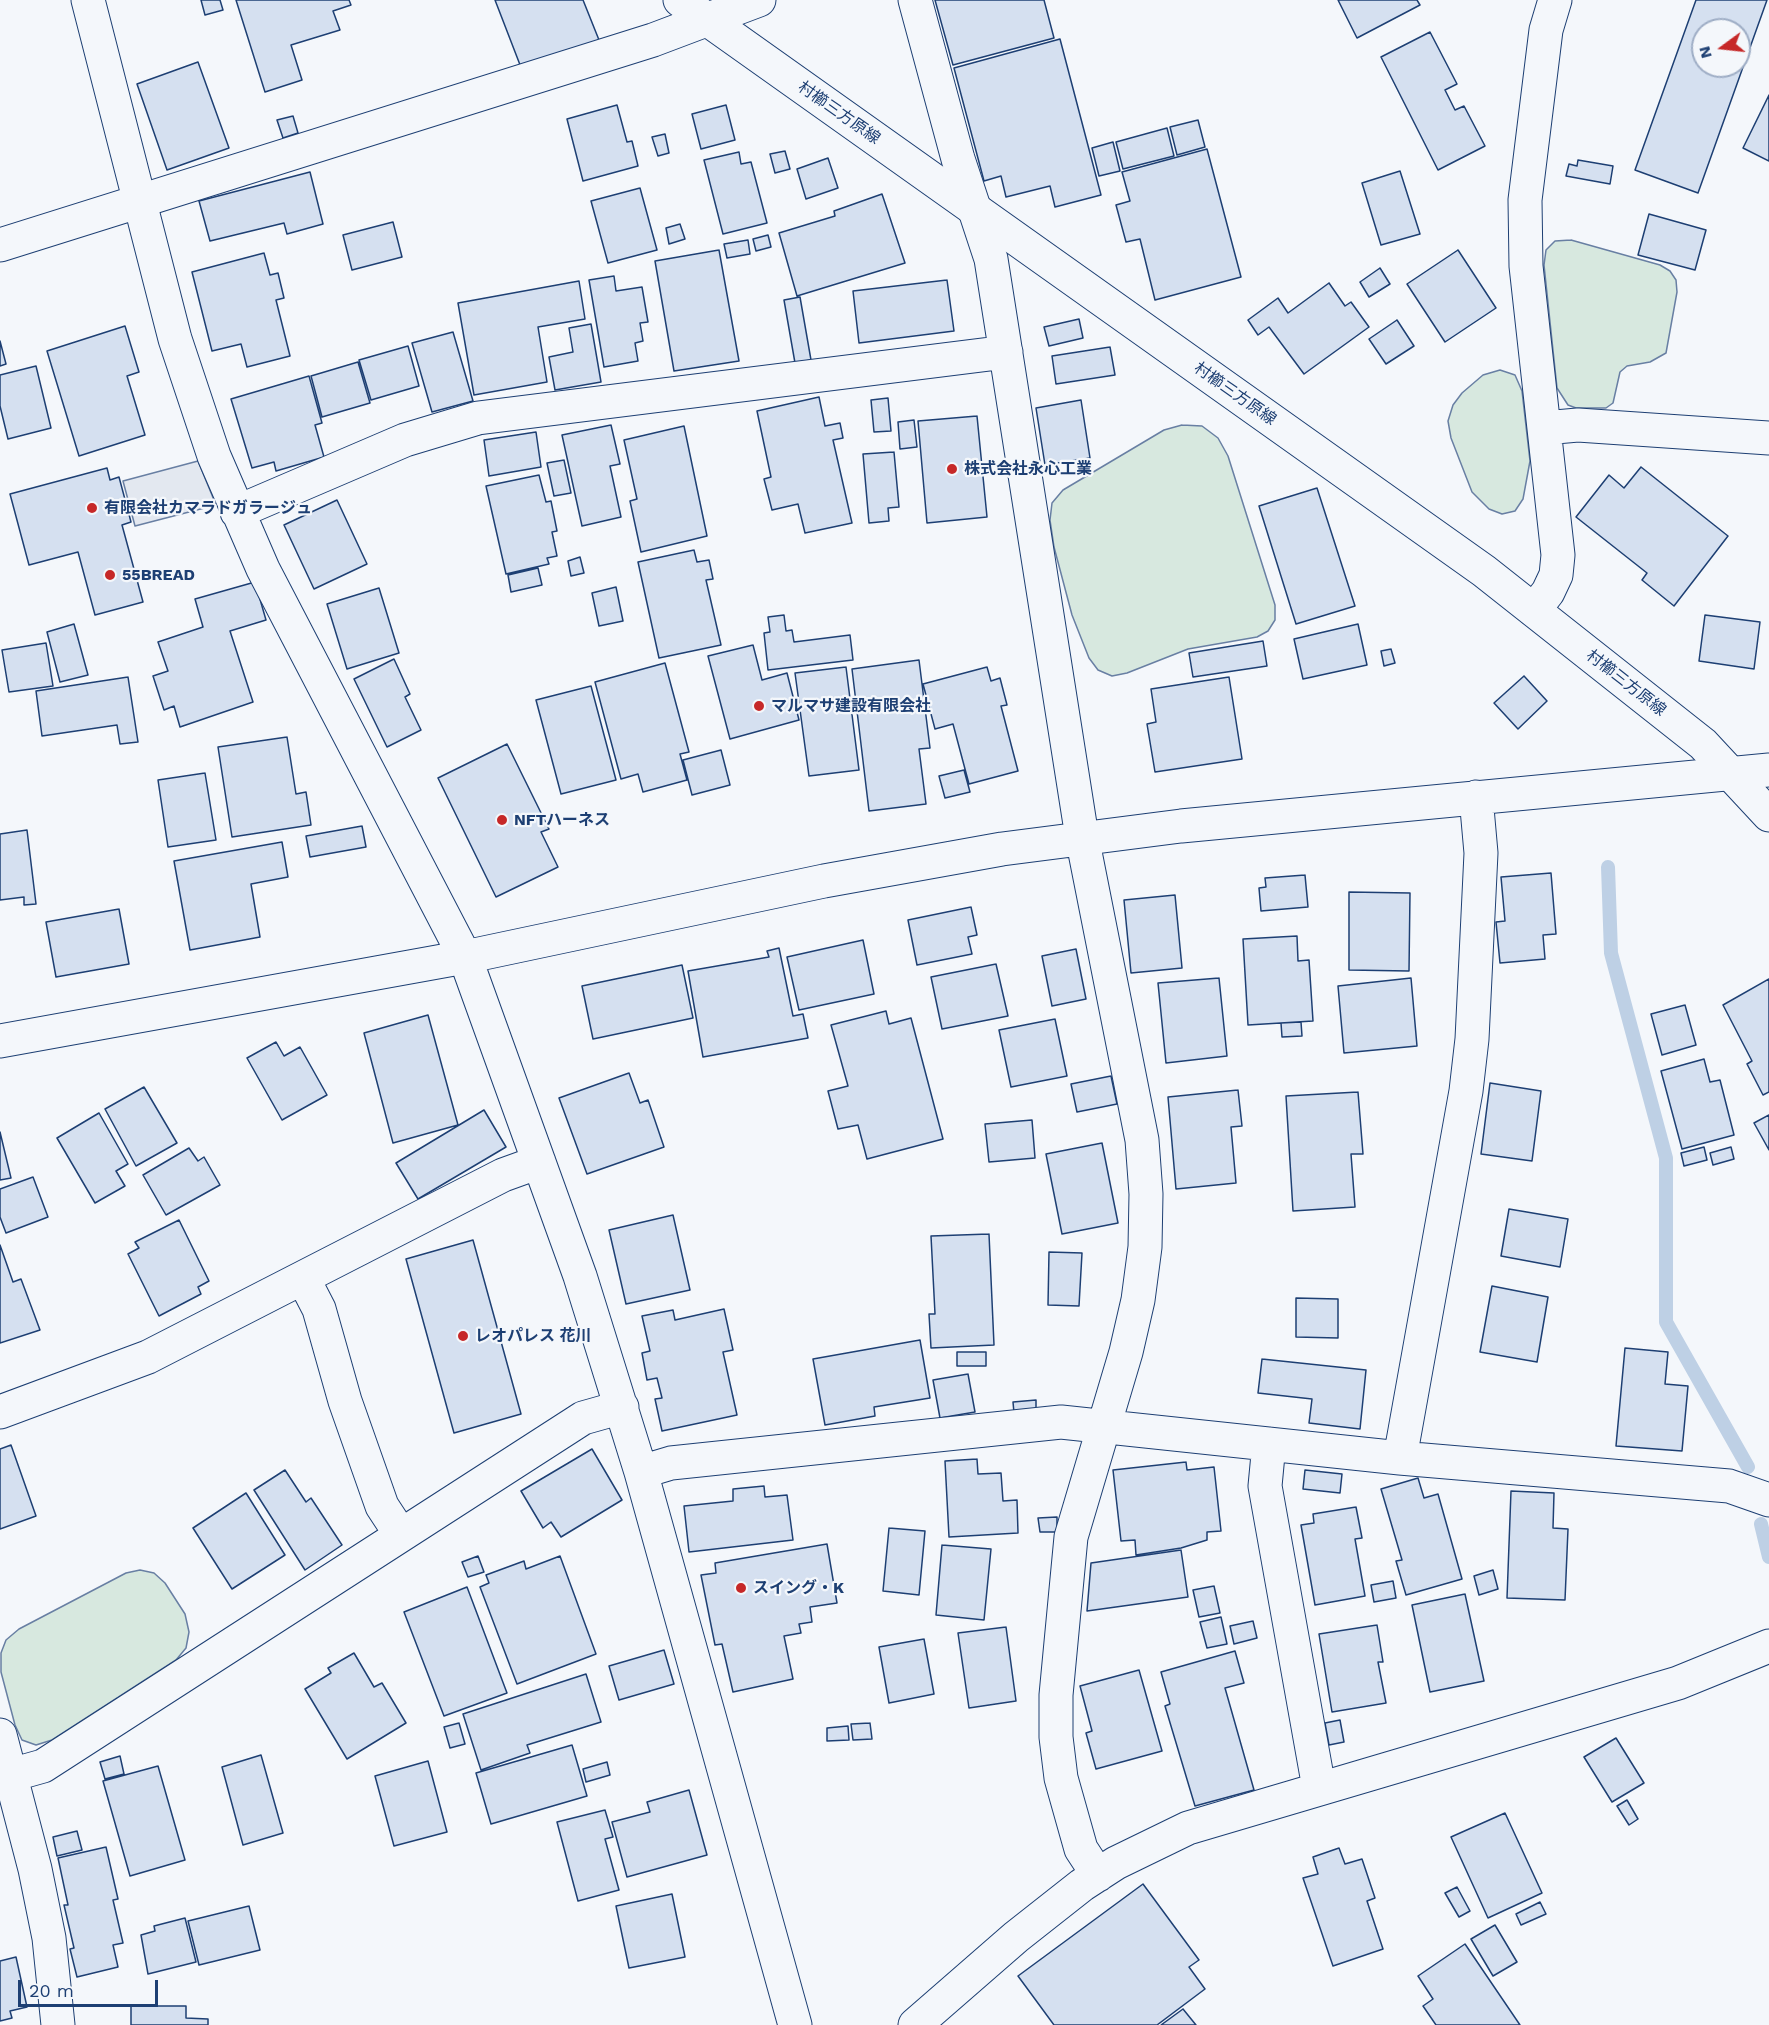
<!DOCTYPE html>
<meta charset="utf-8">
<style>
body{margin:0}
#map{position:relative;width:1769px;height:2025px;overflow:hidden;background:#f4f7fb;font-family:"Work Sans",sans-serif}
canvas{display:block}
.north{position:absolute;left:1691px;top:18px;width:60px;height:60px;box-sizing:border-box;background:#f4f7fb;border:2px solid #9eadc5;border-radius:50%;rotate:255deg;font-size:16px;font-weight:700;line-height:24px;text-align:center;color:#1d3f73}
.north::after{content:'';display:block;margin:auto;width:21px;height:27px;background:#c62828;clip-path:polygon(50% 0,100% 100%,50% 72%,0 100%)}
.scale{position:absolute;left:18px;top:1980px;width:140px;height:27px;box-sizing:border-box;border:3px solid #1d3f73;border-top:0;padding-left:8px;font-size:18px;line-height:21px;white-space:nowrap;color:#1d3f73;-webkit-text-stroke:4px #f4f7fb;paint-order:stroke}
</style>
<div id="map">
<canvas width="1769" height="2025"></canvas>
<div class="north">N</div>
<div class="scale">20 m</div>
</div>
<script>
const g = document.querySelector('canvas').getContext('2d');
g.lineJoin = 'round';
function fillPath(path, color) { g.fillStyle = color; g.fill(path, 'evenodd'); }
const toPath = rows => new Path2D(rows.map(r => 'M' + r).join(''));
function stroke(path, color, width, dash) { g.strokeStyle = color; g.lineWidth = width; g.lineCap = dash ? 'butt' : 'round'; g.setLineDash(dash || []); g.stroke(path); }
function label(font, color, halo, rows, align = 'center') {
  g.font = font + ' "Work Sans","Noto Sans JP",sans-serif'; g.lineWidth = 4.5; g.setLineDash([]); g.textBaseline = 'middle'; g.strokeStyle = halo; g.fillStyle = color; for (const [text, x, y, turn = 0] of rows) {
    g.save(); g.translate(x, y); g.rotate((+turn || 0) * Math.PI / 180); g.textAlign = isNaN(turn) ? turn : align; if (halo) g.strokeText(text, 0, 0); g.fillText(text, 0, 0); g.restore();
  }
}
const green = toPath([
 [1571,240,1660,265,1670,271,1676,280,1677,292,1666,353,1650,362,1627,366,1620,372,1613,403,1606,408,1576,408,1568,405,1557,388,1544,265,1546,250,1555,241,1571,240],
 [1500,370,1515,375,1522,391,1530,461,1523,499,1515,511,1502,514,1489,509,1472,492,1451,438,1448,421,1453,405,1462,393,1483,375,1500,370],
 [1182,425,1202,426,1218,438,1228,456,1275,605,1275,620,1268,631,1257,637,1188,649,1127,673,1112,676,1098,670,1089,658,1072,615,1054,547,1050,520,1052,503,1063,490,1164,430,1182,425],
 [140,1570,154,1573,165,1583,185,1614,189,1632,186,1648,176,1660,52,1740,36,1745,22,1740,15,1725,1,1672,1,1653,6,1640,19,1629,126,1573,140,1570]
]);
const parking = toPath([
 [198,461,216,505,135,526,123,481,198,461]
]);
const stream = toPath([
 [1608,867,1611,953,1666,1158,1666,1322,1748,1467],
 [1761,1524,1769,1557]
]);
const building = toPath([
 [201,0,220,0,223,10,205,15,201,0],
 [236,0,349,0,351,5,333,11,340,30,291,45,302,80,265,92,236,0],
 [495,0,583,0,599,40,522,70,495,0],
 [935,0,1044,0,1054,38,953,65,935,0],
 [1338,0,1417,0,1420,5,1357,38,1338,0],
 [1696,0,1767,0,1698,193,1635,170,1696,0],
 [1703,30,1739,30,1739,66,1703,66,1703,30],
 [1430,32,1457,84,1445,90,1455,110,1464,106,1485,146,1438,170,1381,57,1430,32],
 [1060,39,1101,195,1055,207,1050,186,1006,197,1001,176,984,181,954,68,1060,39],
 [198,62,229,148,167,170,137,84,198,62],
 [1769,95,1769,161,1743,148,1769,95],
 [617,105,627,142,632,141,638,166,583,181,567,119,617,105],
 [726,105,735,140,701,149,692,114,726,105],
 [293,116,298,133,283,138,277,120,293,116],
 [1198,120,1205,147,1177,155,1170,127,1198,120],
 [1167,128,1174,156,1123,169,1116,142,1167,128],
 [665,134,669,153,658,156,652,137,665,134],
 [1113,142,1120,171,1099,176,1092,148,1113,142],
 [1207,149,1241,277,1155,300,1140,239,1126,242,1116,205,1130,201,1122,172,1207,149],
 [785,151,790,169,775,173,770,154,785,151],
 [739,152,741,164,751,162,767,223,723,234,704,160,739,152],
 [828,158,838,188,806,199,797,169,828,158],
 [1578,160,1613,166,1610,184,1566,176,1569,164,1577,166,1578,160],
 [1400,171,1420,234,1381,245,1362,183,1400,171],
 [310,172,323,224,287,234,284,223,210,241,199,201,310,172],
 [640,188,657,250,608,263,591,201,640,188],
 [882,194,905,263,797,296,779,233,835,216,834,211,882,194],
 [1649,214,1706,230,1695,270,1638,255,1649,214],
 [393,222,402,257,352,270,343,235,393,222],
 [680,224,685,239,669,244,666,228,680,224],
 [768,235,771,247,756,251,753,239,768,235],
 [748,240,750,254,727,258,724,244,748,240],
 [719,250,739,361,674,371,655,261,719,250],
 [1458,250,1496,308,1445,342,1407,284,1458,250],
 [264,253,270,275,278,273,284,298,276,300,290,356,247,367,241,344,212,351,192,272,264,253],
 [1380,268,1390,284,1369,297,1360,282,1380,268],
 [614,276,616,291,642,287,648,322,640,323,643,341,635,343,638,361,604,367,589,280,614,276],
 [947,280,954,331,859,343,853,291,947,280],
 [579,281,585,319,538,327,547,382,474,395,458,303,579,281],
 [1329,283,1345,306,1351,302,1369,327,1304,374,1269,327,1258,335,1248,320,1278,298,1288,313,1329,283],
 [800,297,811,360,795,363,784,300,800,297],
 [1079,319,1083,338,1049,346,1044,327,1079,319],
 [1397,320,1414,346,1386,364,1369,339,1397,320],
 [591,324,601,382,555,390,549,357,573,352,569,328,591,324],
 [125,326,139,372,127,376,145,435,79,456,47,351,125,326],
 [453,332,473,401,432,412,412,343,453,332],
 [0,341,6,364,0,366,0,341],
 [408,346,419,386,371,400,359,360,408,346],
 [1110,347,1115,375,1056,384,1052,356,1110,347],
 [358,362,370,403,322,417,311,376,358,362],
 [36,366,51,428,8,439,0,406,0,375,36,366],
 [309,376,322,423,315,425,324,457,276,471,274,462,252,468,231,399,309,376],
 [819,397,825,426,840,423,843,438,833,440,852,523,805,533,798,504,772,510,764,479,771,477,757,411,819,397],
 [888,398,891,431,874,432,871,400,888,398],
 [1081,400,1090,458,1045,465,1036,408,1081,400],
 [977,416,987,517,927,523,918,421,977,416],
 [914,420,917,447,900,449,898,422,914,420],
 [611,425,620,464,610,466,621,517,582,526,562,435,611,425],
 [684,426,707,536,641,552,630,501,637,499,624,440,684,426],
 [536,432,541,467,489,476,484,440,536,432],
 [894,452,899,507,888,508,889,521,869,523,863,454,894,452],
 [564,460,571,493,554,496,547,463,564,460],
 [1641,467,1728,536,1674,606,1642,580,1647,573,1576,517,1609,475,1624,488,1641,467],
 [107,468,110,480,119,477,131,522,122,525,143,602,95,615,78,552,29,565,10,494,107,468],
 [539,475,546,502,551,501,557,531,552,532,557,556,547,558,549,564,506,574,486,486,539,475],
 [1317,488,1355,606,1296,624,1259,506,1317,488],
 [337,500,367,564,314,589,284,525,337,500],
 [694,550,697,562,709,560,713,579,706,580,721,645,659,658,638,562,694,550],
 [580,557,584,573,571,576,568,561,580,557],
 [538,568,542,585,511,592,508,575,538,568],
 [255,582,266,620,230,631,253,702,180,727,174,706,164,710,153,676,168,671,158,642,203,627,195,599,255,582],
 [616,587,623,621,599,626,592,593,616,587],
 [379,588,399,653,347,669,327,604,379,588],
 [784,615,786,631,792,630,794,642,850,635,853,660,768,670,764,633,770,632,768,617,784,615],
 [1705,615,1760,622,1754,669,1699,661,1705,615],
 [74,624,88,675,60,682,47,632,74,624],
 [1358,624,1367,665,1303,679,1294,639,1358,624],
 [1263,641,1267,666,1193,677,1189,653,1263,641],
 [46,643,53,686,9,692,2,650,46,643],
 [753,645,762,680,787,673,799,720,730,739,708,656,753,645],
 [1391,649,1395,663,1384,666,1381,651,1391,649],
 [394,659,410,694,405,697,421,730,387,747,354,679,394,659],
 [919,660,930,748,919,749,926,804,869,811,852,669,919,660],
 [665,663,689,752,680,754,687,780,643,792,638,774,621,779,595,682,665,663],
 [846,667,859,770,809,776,795,673,846,667],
 [987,667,991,681,1000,678,1007,705,1001,706,1018,771,969,784,953,724,935,729,923,684,987,667],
 [1524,676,1547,701,1518,729,1494,703,1524,676],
 [128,677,138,742,120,744,117,725,42,736,36,691,128,677],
 [1229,677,1242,759,1155,772,1147,724,1156,722,1151,689,1229,677],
 [591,686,616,780,561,794,536,700,591,686],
 [287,737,296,794,306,792,311,825,232,837,218,747,287,737],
 [507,744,549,829,541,832,558,867,496,897,438,778,507,744],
 [721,750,730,785,692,795,683,760,721,750],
 [964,770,970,792,945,798,939,776,964,770],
 [205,773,216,840,168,847,158,780,205,773],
 [362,826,366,847,310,857,306,836,362,826],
 [27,830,36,904,24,905,24,897,0,900,0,834,27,830],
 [282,842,288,877,251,884,260,937,190,950,174,861,282,842],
 [1551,873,1556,934,1543,935,1545,959,1500,963,1496,922,1505,921,1501,877,1551,873],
 [1305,875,1308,907,1261,911,1259,888,1266,887,1265,878,1305,875],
 [1349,892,1410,893,1409,971,1349,970,1349,892],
 [1175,895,1182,968,1131,973,1124,900,1175,895],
 [971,907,977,935,968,937,972,954,917,965,908,920,971,907],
 [119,909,129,964,56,977,46,922,119,909],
 [1297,936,1298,961,1309,960,1313,1021,1248,1025,1243,939,1297,936],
 [863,940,874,994,799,1010,787,957,863,940],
 [779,948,793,1016,803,1014,808,1038,703,1057,688,971,769,957,767,951,779,948],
 [1076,949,1086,999,1052,1006,1042,956,1076,949],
 [996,964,1008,1016,942,1029,931,977,996,964],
 [682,965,693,1018,593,1039,582,986,682,965],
 [1219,978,1227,1056,1166,1063,1158,983,1219,978],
 [1411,978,1417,1046,1344,1053,1338,986,1411,978],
 [1769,979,1769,1092,1763,1095,1747,1064,1752,1061,1723,1005,1769,979],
 [1685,1005,1696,1045,1662,1055,1651,1014,1685,1005],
 [886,1011,889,1024,911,1018,943,1139,867,1159,858,1125,838,1129,828,1091,848,1086,831,1025,886,1011],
 [428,1015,458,1125,393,1143,364,1033,428,1015],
 [1055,1019,1067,1076,1011,1087,999,1030,1055,1019],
 [1301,1022,1302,1036,1282,1037,1281,1023,1301,1022],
 [276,1042,284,1056,300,1047,327,1095,282,1120,247,1058,276,1042],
 [1704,1059,1710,1082,1720,1080,1734,1135,1682,1149,1661,1071,1704,1059],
 [629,1073,640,1103,648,1100,664,1147,587,1174,559,1098,629,1073],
 [1111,1076,1117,1104,1077,1112,1071,1084,1111,1076],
 [1490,1083,1541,1091,1532,1161,1481,1154,1490,1083],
 [144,1087,177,1143,136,1166,105,1109,144,1087],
 [1238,1090,1242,1126,1231,1127,1236,1183,1176,1189,1168,1097,1238,1090],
 [1358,1092,1363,1154,1351,1154,1355,1207,1293,1211,1286,1096,1358,1092],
 [484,1110,506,1147,418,1199,396,1163,484,1110],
 [99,1113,128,1164,116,1171,125,1186,95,1203,57,1138,99,1113],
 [1769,1115,1769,1150,1754,1123,1769,1115],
 [1032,1120,1035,1158,989,1162,985,1124,1032,1120],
 [0,1132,11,1178,0,1180,0,1132],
 [1102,1143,1118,1223,1062,1234,1046,1154,1102,1143],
 [1704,1147,1707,1160,1684,1166,1681,1153,1704,1147],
 [1731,1147,1734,1159,1713,1165,1710,1153,1731,1147],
 [189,1148,198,1161,204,1157,220,1185,166,1215,143,1175,189,1148],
 [33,1177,48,1217,6,1233,0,1217,0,1189,33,1177],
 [1509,1209,1568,1219,1560,1267,1501,1256,1509,1209],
 [673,1215,690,1290,626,1304,609,1230,673,1215],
 [179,1220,209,1281,198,1287,201,1294,159,1316,128,1254,139,1248,135,1242,179,1220],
 [989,1234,994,1345,931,1348,929,1314,935,1314,931,1236,989,1234],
 [473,1240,521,1414,454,1433,406,1259,473,1240],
 [0,1245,13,1282,21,1279,40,1330,0,1343,0,1245],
 [1049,1252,1082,1253,1079,1306,1048,1305,1049,1252],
 [1492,1286,1548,1297,1537,1362,1480,1352,1492,1286],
 [1296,1298,1338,1299,1338,1338,1296,1337,1296,1298],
 [724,1309,733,1350,723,1352,737,1415,662,1431,655,1399,662,1398,657,1378,647,1380,642,1353,650,1351,642,1316,673,1310,675,1320,724,1309],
 [920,1340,930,1398,874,1407,875,1416,825,1425,813,1359,920,1340],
 [1625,1348,1668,1352,1665,1384,1688,1386,1682,1451,1616,1446,1625,1348],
 [957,1352,986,1352,986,1366,957,1366,957,1352],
 [1262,1359,1366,1370,1360,1429,1309,1423,1312,1399,1258,1393,1262,1359],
 [968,1374,975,1412,940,1418,933,1380,968,1374],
 [1036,1400,1036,1411,1014,1413,1013,1402,1036,1400],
 [11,1445,36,1516,0,1529,0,1449,11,1445],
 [592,1449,622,1500,561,1537,551,1522,543,1528,521,1491,592,1449],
 [977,1459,978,1474,1001,1473,1003,1501,1017,1500,1018,1533,949,1537,945,1461,977,1459],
 [1186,1462,1187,1470,1214,1467,1221,1531,1207,1532,1207,1540,1181,1548,1136,1555,1135,1540,1121,1541,1113,1470,1186,1462],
 [285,1470,306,1502,311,1498,342,1545,305,1570,254,1490,285,1470],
 [1305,1470,1342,1474,1340,1493,1303,1489,1305,1470],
 [1418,1478,1424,1498,1438,1494,1462,1579,1406,1595,1396,1561,1402,1560,1381,1489,1418,1478],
 [764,1486,765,1497,787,1495,793,1540,689,1552,684,1506,733,1501,733,1489,764,1486],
 [1511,1491,1554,1493,1553,1528,1568,1529,1565,1600,1507,1598,1511,1491],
 [246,1493,285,1555,232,1589,193,1528,246,1493],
 [1356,1507,1362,1538,1355,1539,1365,1596,1315,1605,1301,1525,1314,1523,1313,1514,1356,1507],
 [1057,1517,1057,1532,1040,1532,1038,1518,1057,1517],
 [889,1528,925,1531,919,1595,883,1591,889,1528],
 [827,1544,837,1603,810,1607,812,1622,799,1624,801,1633,784,1636,793,1679,733,1692,722,1644,715,1645,701,1575,716,1573,715,1563,827,1544],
 [942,1545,991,1549,984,1620,936,1615,942,1545],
 [1181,1550,1188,1597,1087,1611,1091,1563,1181,1550],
 [478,1556,484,1572,468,1577,462,1562,478,1556],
 [560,1556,596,1654,517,1684,480,1587,489,1583,486,1575,524,1561,526,1569,560,1556],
 [1493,1570,1498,1589,1479,1595,1474,1576,1493,1570],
 [1393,1581,1396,1598,1374,1602,1371,1585,1393,1581],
 [1214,1586,1220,1613,1199,1617,1193,1590,1214,1586],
 [467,1587,507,1693,444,1716,404,1612,467,1587],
 [1465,1594,1484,1681,1430,1692,1412,1605,1465,1594],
 [1221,1617,1227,1644,1207,1648,1200,1622,1221,1617],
 [1253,1621,1257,1638,1234,1644,1230,1626,1253,1621],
 [1377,1625,1383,1662,1378,1662,1386,1703,1332,1712,1319,1634,1377,1625],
 [1006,1627,1016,1701,969,1708,958,1633,1006,1627],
 [924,1639,934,1694,889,1703,879,1647,924,1639],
 [664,1650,674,1684,619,1700,609,1666,664,1650],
 [1235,1651,1244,1683,1225,1688,1254,1790,1195,1806,1165,1706,1170,1704,1161,1672,1235,1651],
 [354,1653,374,1687,382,1683,406,1723,347,1759,305,1689,331,1673,328,1668,354,1653],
 [1139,1670,1162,1751,1096,1769,1086,1733,1092,1731,1080,1686,1139,1670],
 [586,1674,601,1722,527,1745,530,1753,481,1770,463,1714,586,1674],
 [1340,1720,1344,1742,1329,1745,1325,1723,1340,1720],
 [459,1723,465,1744,450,1748,444,1727,459,1723],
 [870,1723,872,1739,853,1740,851,1724,870,1723],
 [848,1726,849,1740,827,1741,827,1728,848,1726],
 [1616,1738,1644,1783,1612,1802,1584,1757,1616,1738],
 [572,1745,587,1796,491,1824,476,1773,572,1745],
 [261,1755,283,1833,243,1845,222,1767,261,1755],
 [120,1756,124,1774,105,1779,100,1762,120,1756],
 [428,1761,447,1832,394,1846,375,1776,428,1761],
 [607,1762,610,1775,586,1782,583,1769,607,1762],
 [158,1766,185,1860,130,1876,103,1781,158,1766],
 [689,1790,707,1855,627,1877,612,1822,650,1812,647,1802,689,1790],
 [1627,1800,1638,1819,1629,1825,1617,1806,1627,1800],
 [605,1810,613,1837,605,1839,619,1890,578,1901,557,1822,605,1810],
 [1505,1813,1542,1893,1488,1918,1451,1837,1505,1813],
 [77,1831,82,1850,57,1856,53,1837,77,1831],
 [106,1847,118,1899,113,1900,123,1943,113,1945,118,1967,77,1977,70,1949,74,1948,64,1905,68,1905,58,1858,106,1847],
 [1339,1848,1345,1864,1362,1859,1375,1898,1367,1901,1383,1949,1333,1966,1303,1878,1318,1874,1313,1857,1339,1848],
 [1143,1884,1199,1960,1189,1967,1205,1989,1157,2025,1054,2025,1018,1976,1143,1884],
 [1457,1887,1470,1911,1459,1917,1445,1893,1457,1887],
 [672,1894,685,1957,629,1968,616,1906,672,1894],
 [1540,1902,1546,1914,1521,1925,1516,1914,1540,1902],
 [249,1906,260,1950,199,1965,188,1921,249,1906],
 [185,1918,196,1962,148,1974,141,1935,155,1931,154,1926,185,1918],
 [1495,1925,1517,1962,1493,1976,1471,1939,1495,1925],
 [1465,1944,1520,2025,1436,2025,1423,2006,1433,1999,1418,1976,1465,1944],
 [16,1957,27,2007,10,2011,12,2018,0,2021,0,1961,16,1957],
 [131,2006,186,2006,186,2018,208,2019,208,2025,131,2025,131,2006],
 [1183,2009,1196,2025,1161,2025,1183,2009]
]);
const minor = toPath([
 [88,0,175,339,214,456,263,569,465,957,580,1276,641,1472,795,2025],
 [915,0,958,159,991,259,1082,837,1142,1140,1146,1194,1145,1247,1138,1300,1126,1352,1071,1537,1056,1695,1056,1737,1061,1778,1081,1849,1098,1875],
 [0,245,653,40,759,0],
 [1544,428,1578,425,1769,438],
 [237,512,405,440,478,418,1006,352],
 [1534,610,1548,592,1556,575,1558,555,1526,266,1525,200,1546,30,1555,0],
 [0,1041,465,957,824,881,1002,849,1181,826,1769,770],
 [303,1278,319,1309,345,1401,382,1506,401,1535],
 [0,1412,148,1357,503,1175,539,1162],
 [1269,1444,1265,1486,1319,1788],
 [1400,1458,1466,1091,1472,1039,1481,853,1476,797],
 [641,1472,671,1463,1061,1422,1400,1458,1729,1486,1769,1500],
 [0,1735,35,1869,49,1938,58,2025],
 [11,1775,43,1766,583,1418,622,1407],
 [915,2025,1016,1937,1082,1885,1116,1863,1188,1828,1678,1683,1769,1646]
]);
const major = toPath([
 [680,0,1484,571,1703,744,1769,815]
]);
const markers = [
 [952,469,6,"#c62828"],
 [92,508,6,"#c62828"],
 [110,575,6,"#c62828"],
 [759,706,6,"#c62828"],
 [502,820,6,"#c62828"],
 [463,1336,6,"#c62828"],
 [741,1588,6,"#c62828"]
];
const streetNames = [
 ["村櫛三方原線",839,113,35],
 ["村櫛三方原線",1235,394,35],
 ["村櫛三方原線",1626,683,38]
];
const poiNames = [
 ["株式会社永心工業",964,469],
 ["有限会社カマラドガラージュ",104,508],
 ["55BREAD",122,575],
 ["マルマサ建設有限会社",771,706],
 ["NFTハーネス",514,820],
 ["レオパレス 花川",475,1336],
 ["スイング・K",753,1588]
];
fillPath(green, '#d7e8df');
stroke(green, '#687fa3', 1.5);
fillPath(parking, '#e3e8f0');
stroke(parking, '#687fa3', 1.5);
stroke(stream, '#bed0e5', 14);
fillPath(building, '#d5e0f0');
stroke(building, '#1d3f73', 1.5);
stroke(minor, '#1d3f73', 35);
stroke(major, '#1d3f73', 35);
stroke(minor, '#f4f7fb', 33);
stroke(major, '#f4f7fb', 33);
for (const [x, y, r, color] of markers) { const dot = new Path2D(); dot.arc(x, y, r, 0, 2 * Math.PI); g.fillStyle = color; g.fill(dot); stroke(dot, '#f4f7fb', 2); }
label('16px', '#1d3f73', '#f4f7fb', streetNames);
label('bold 16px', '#1d3f73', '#f4f7fb', poiNames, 'left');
</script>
